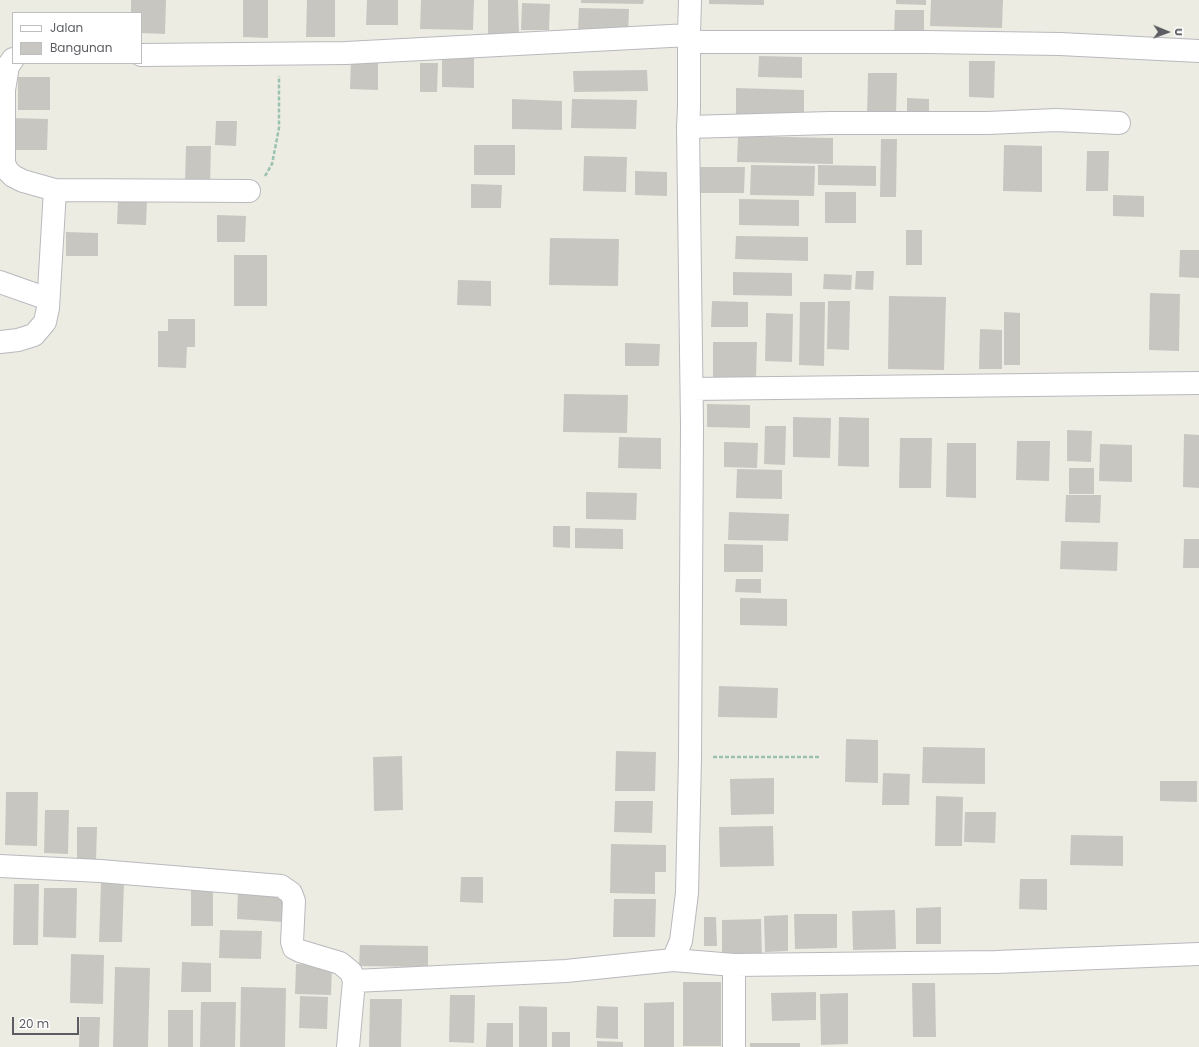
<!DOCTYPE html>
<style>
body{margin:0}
#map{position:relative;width:1199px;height:1047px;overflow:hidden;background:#edece3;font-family:Poppins,sans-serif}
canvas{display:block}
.legend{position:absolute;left:12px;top:12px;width:130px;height:52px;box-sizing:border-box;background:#fff;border:1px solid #bdbec0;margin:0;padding:5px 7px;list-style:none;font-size:12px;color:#5b5d62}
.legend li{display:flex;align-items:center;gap:8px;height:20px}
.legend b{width:20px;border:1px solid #bdbec0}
.north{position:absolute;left:1147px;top:12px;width:40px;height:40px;-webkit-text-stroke:3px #fff;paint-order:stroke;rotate:91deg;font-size:11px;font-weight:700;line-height:16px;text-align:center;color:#5b5d62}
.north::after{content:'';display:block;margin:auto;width:14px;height:18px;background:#5b5d62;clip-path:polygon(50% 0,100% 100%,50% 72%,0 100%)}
.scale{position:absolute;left:12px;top:1017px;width:67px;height:18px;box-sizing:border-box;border:2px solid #5b5d62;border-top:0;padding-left:5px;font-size:12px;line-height:14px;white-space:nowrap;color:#5b5d62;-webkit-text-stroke:3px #fff;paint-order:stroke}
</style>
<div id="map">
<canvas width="1199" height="1047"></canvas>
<ul class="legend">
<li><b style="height:5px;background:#fff"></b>Jalan</li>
<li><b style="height:11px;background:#c8c6c0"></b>Bangunan</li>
</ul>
<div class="north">U</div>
<div class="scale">20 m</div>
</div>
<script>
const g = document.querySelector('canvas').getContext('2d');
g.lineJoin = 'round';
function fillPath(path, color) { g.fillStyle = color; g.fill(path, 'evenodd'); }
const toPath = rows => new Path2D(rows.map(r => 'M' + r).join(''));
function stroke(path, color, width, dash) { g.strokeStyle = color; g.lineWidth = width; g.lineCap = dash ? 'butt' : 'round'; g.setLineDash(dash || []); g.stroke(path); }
const building = toPath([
 [131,0,166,0,165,34,141,33,141,13,131,13],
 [243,0,268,0,268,38,243,37],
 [307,0,335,0,335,37,306,37],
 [367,0,398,0,398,25,366,25],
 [421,0,474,0,473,30,420,29],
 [488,0,518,0,519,36,488,37],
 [581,0,644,0,643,4,581,3],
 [709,0,764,0,764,5,709,4],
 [896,0,926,0,926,5,896,4],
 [931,0,1003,0,1002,28,930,26],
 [522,3,550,4,549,30,521,30],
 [579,8,629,9,628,34,578,33],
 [895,10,924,10,924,35,894,35],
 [759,56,802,57,802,78,758,77],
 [442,57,474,58,474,88,442,87],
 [351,58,378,58,378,90,350,89],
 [969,61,995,61,994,98,969,97],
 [420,63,438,63,437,92,420,92],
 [647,70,648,91,574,92,573,71],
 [868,73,897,73,896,117,867,116],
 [18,77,50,77,50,110,18,110],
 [736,88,804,90,804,119,736,118],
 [907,98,929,99,929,119,907,119],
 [512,99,562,101,562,130,512,129],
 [572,99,637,100,636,129,571,128],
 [9,118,48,119,47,150,8,150],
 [216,121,237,121,236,146,215,145],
 [738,136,833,138,833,164,737,162],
 [881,139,897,139,896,197,880,197],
 [474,145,515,145,515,175,474,175],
 [1004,145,1042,146,1042,192,1003,191],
 [186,146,211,146,210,185,185,184],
 [1087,151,1109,151,1108,191,1086,191],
 [584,156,627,157,626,192,583,191],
 [751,165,815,166,814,196,750,195],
 [818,165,876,166,876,186,818,185],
 [698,167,745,167,744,193,697,193],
 [635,171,667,172,667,196,635,195],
 [471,184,502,185,501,208,471,208],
 [825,192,856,192,856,223,825,223],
 [1113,195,1144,196,1144,217,1113,216],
 [118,199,147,200,146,225,117,224],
 [739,199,799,200,799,226,739,225],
 [217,215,246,216,245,242,217,242],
 [906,230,922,230,922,265,906,265],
 [66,232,98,233,98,256,66,256],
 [736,236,808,237,808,261,735,259],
 [550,238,619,239,618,286,549,285],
 [1180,250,1199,250,1199,278,1179,277],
 [234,255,267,255,267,306,234,306],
 [856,271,874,271,873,290,855,289],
 [733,272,792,273,792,296,733,295],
 [824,274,852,275,851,290,823,289],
 [458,280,491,281,491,306,457,305],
 [1150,293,1180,294,1179,351,1149,350],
 [889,296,946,297,944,370,888,369],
 [712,301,748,302,748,327,711,327],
 [828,301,850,301,849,350,827,349],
 [800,302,825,302,824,366,799,365],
 [1004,312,1020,313,1020,365,1004,365],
 [766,313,793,314,792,362,765,361],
 [168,319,195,319,195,347,187,347,186,368,158,367,158,331,168,331],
 [980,329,1002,330,1002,369,979,369],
 [713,342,757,342,756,378,713,378],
 [625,343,660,344,659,366,625,366],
 [564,394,628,395,627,433,563,432],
 [707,404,750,405,750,428,707,427],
 [793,417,831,418,830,458,793,457],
 [839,417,869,418,869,467,838,466],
 [765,426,786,426,785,465,764,464],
 [1067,430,1092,431,1091,462,1067,461],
 [1184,434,1199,435,1199,488,1183,487],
 [619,437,661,438,661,469,618,468],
 [900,438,932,438,931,488,899,488],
 [1017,441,1050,441,1049,481,1016,480],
 [724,442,758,443,757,468,724,467],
 [947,443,976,443,976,498,946,497],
 [1100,444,1132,445,1132,482,1099,481],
 [1069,468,1094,468,1094,494,1069,494],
 [737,469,782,470,782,499,736,498],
 [586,492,637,493,636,520,586,519],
 [1066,495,1101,495,1100,523,1065,522],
 [729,512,789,514,788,541,728,540],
 [553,526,570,526,570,548,553,547],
 [575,528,623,529,623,549,575,548],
 [1184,539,1199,539,1199,568,1183,568],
 [1061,541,1118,542,1117,571,1060,569],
 [724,544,763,545,763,572,724,572],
 [736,579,761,579,761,593,735,592],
 [740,598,787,599,787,626,740,625],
 [719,686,778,688,777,718,718,717],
 [846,739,878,740,878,783,845,782],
 [923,747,985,748,985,784,922,783],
 [616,751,656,752,655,791,615,791],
 [402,756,403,810,374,811,373,757],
 [883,773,910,774,909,805,882,805],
 [774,778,774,814,731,815,730,779],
 [1160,781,1197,781,1197,802,1160,801],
 [6,792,38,792,37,846,5,845],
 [936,796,963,797,962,846,935,846],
 [615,801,653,801,652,833,614,832],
 [45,810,69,810,68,854,44,853],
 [965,812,996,812,995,843,964,842],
 [773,826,774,866,720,867,719,827],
 [77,827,97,827,96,862,77,861],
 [1071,835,1123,836,1123,866,1070,865],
 [611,844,666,845,666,872,655,872,655,894,610,893],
 [461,877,483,877,483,903,460,902],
 [1020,879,1047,879,1047,910,1019,909],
 [101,883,124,883,122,942,99,942],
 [14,884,39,884,38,945,13,945],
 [191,887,213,888,213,926,191,926],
 [44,888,77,888,76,938,43,937],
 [238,891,285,893,283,922,237,919],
 [614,899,656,899,655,937,613,937],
 [941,907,941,944,916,944,916,908],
 [895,910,896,949,853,950,852,911],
 [794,914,837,914,837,948,795,949],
 [788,915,788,951,765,952,764,916],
 [704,917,716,917,717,946,704,946],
 [761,919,762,958,722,958,722,920],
 [220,930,262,931,261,959,219,958],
 [360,945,428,946,428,967,359,966],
 [71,954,104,955,103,1004,70,1003],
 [182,962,211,963,211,992,181,992],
 [296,964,332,965,331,995,295,994],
 [115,967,150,968,148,1047,113,1047],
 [683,982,721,982,721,1046,683,1046],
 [912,983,935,983,936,1037,913,1037],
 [241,987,286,988,285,1047,240,1047],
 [816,992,816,1020,772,1021,771,993],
 [848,993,848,1044,821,1045,820,994],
 [450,995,475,995,474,1043,449,1042],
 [300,996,328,997,327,1029,299,1028],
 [370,999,402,999,401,1047,369,1047],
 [201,1002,236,1002,235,1047,200,1047],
 [674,1002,674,1047,644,1047,644,1003],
 [519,1006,547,1007,547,1047,519,1047],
 [597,1006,618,1007,618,1039,596,1038],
 [168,1010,193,1010,193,1047,168,1047],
 [80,1017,100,1017,99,1047,79,1047],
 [487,1023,513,1023,513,1047,486,1047],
 [552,1032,570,1032,570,1047,552,1047],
 [597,1041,623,1042,623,1047,597,1047],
 [750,1043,800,1043,800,1047,750,1047]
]);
const path = toPath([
 [265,176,272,164,279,128,279,76],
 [713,757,820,757]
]);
const minor = toPath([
 [689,42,925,42,1060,44,1199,51],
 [141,55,346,53,689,35],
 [13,59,8,66,4,90,4,163,7,170,13,176,23,181,55,190,249,191],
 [688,127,830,123,988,123,1056,120,1119,123],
 [0,282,48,299],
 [0,342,18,340,34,335,45,322,48,308,55,190],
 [692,389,1199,383],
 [0,866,100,871,281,886,291,893,294,901,292,942,294,948,300,951,340,963,351,972,354,981],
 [673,960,734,965,996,962,1199,954],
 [734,965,734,1047],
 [348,1047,354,981,566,971,673,960,681,941,687,893,690,757,692,426,688,127,689,107,689,35,690,0]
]);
fillPath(building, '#c8c6c0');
stroke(minor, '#b8b9be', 24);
stroke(path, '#9bc2ae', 2.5, [4, 2]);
stroke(minor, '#fff', 22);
</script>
